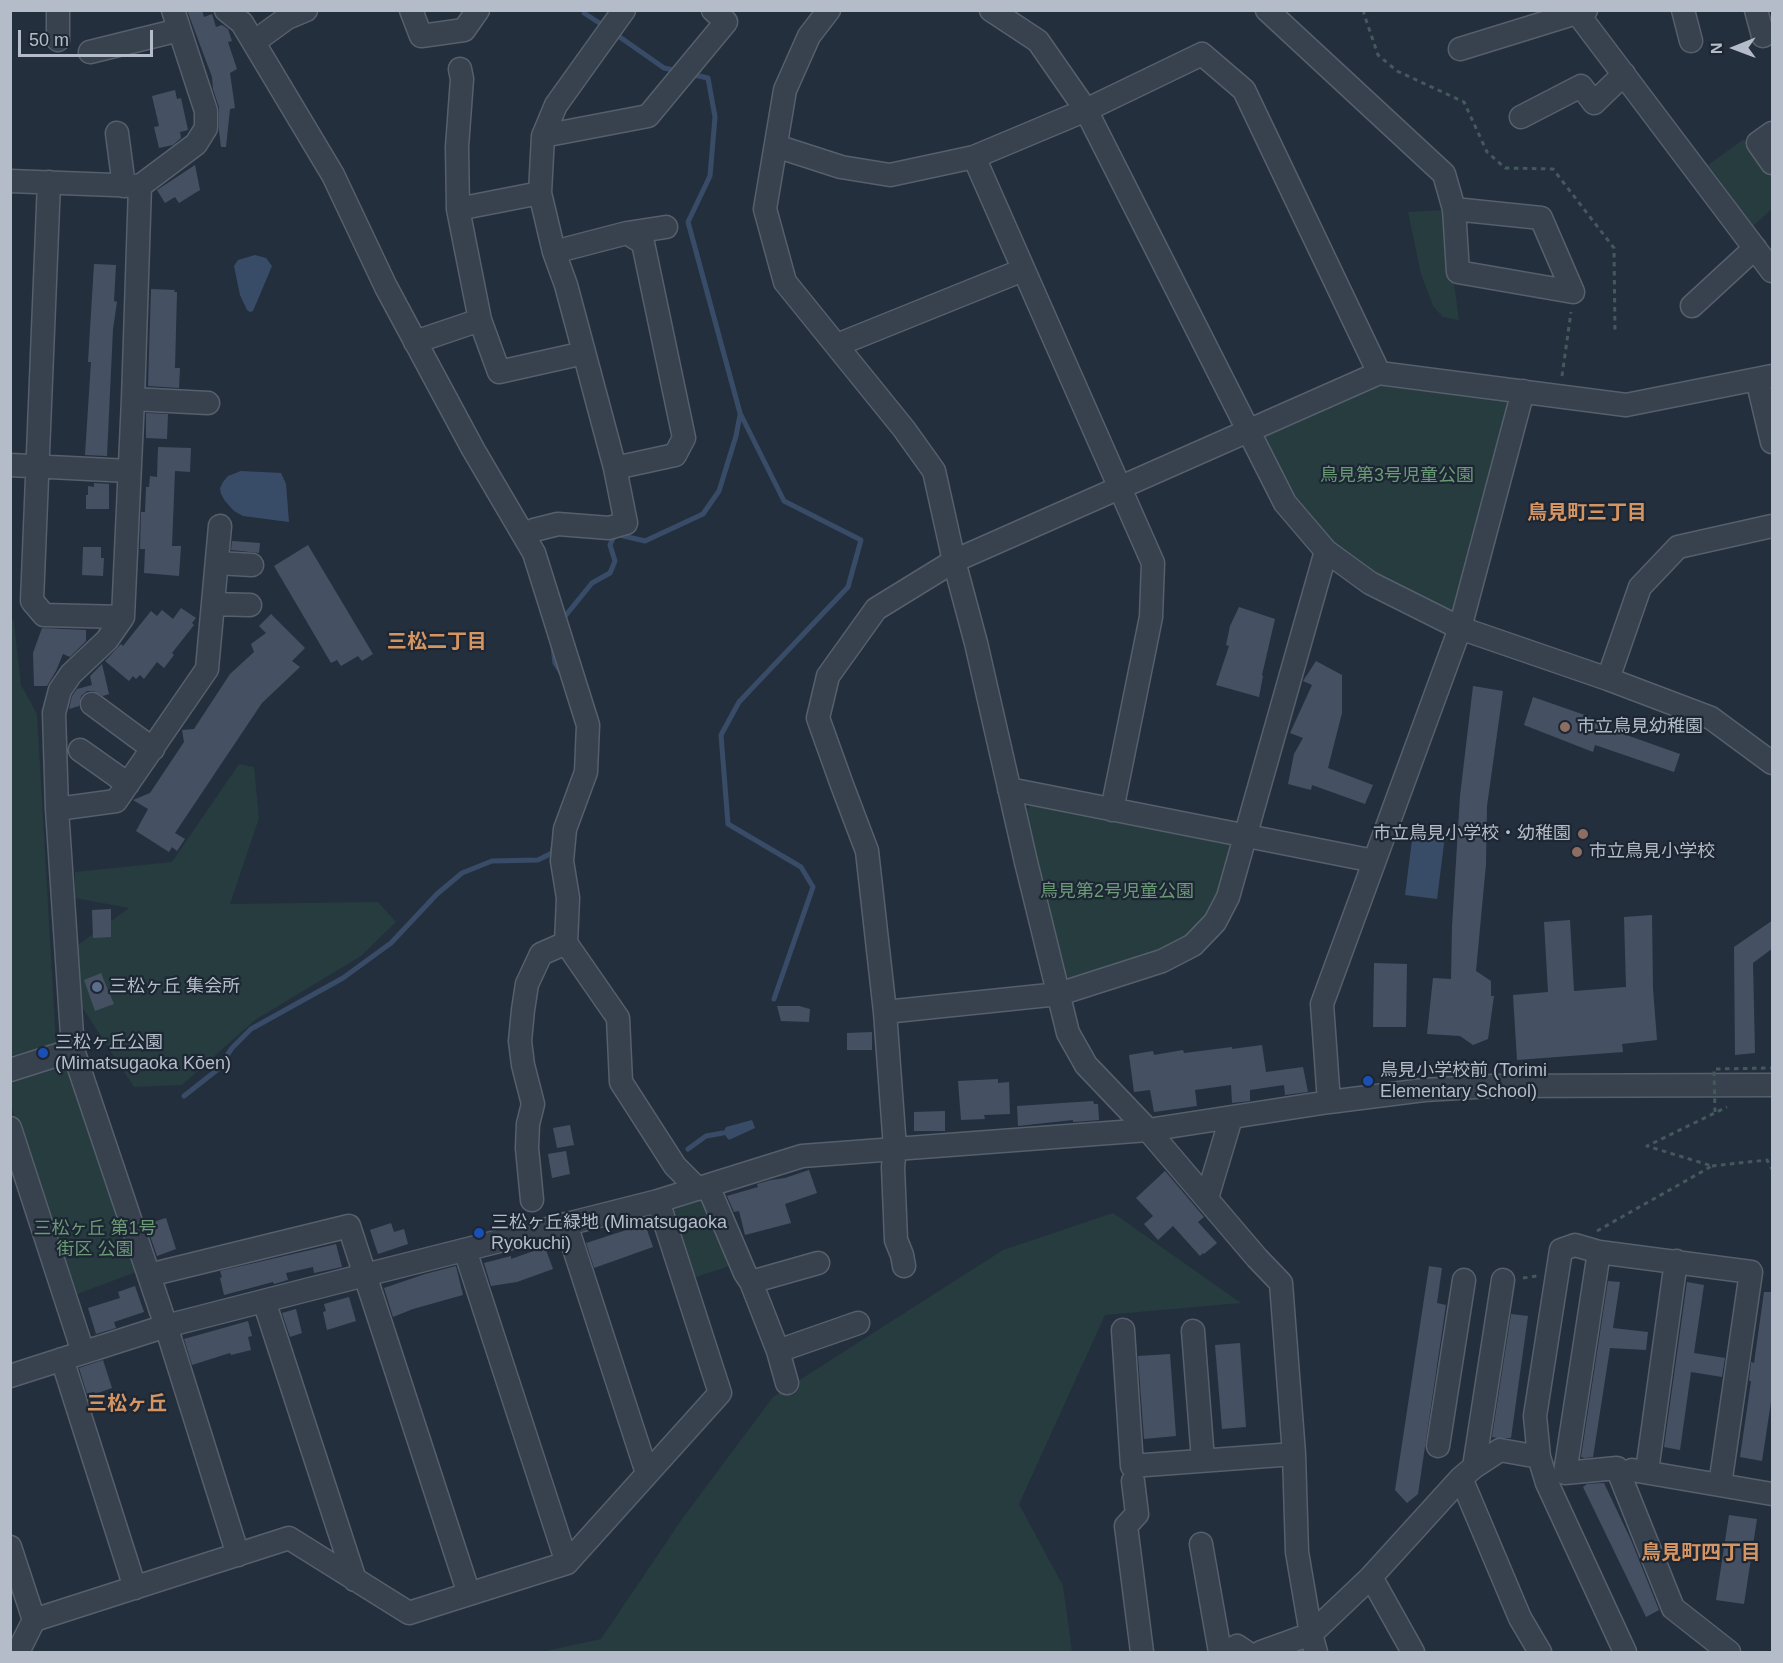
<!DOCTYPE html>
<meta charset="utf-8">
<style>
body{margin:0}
#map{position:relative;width:1783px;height:1663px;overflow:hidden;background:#242f3e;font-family:Arial,sans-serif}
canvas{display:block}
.frame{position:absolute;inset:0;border:12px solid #b4bcc9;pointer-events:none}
.north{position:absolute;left:1705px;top:18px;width:60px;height:60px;-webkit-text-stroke:4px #1d2633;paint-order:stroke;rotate:269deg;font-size:16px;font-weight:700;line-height:24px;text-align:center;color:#b4bcc9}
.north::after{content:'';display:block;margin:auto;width:21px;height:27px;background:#b4bcc9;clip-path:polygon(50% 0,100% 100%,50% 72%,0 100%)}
.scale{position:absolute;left:18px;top:30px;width:135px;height:27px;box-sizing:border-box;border:3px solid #b4bcc9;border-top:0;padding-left:8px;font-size:18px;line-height:21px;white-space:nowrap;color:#b4bcc9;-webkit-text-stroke:4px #1d2633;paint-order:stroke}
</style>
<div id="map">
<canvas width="1783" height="1663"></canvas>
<div class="frame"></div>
<div class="north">N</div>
<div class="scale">50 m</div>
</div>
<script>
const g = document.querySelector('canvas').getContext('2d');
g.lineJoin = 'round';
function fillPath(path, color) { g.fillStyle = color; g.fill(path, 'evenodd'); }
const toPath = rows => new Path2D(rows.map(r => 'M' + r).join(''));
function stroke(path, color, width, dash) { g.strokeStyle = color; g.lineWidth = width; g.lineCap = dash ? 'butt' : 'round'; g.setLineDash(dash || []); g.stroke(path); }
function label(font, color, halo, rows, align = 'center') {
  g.font = font + ' Arial,"Noto Sans JP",sans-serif'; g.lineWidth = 4.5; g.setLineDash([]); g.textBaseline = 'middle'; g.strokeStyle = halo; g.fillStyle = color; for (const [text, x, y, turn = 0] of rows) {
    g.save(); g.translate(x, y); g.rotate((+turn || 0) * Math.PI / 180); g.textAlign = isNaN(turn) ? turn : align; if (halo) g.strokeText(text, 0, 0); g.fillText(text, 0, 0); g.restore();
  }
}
const green = toPath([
 [1744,139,1772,177,1772,209,1753,226,1708,165],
 [1444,210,1459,320,1443,317,1433,306,1421,274,1408,212],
 [1378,383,1507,395,1511,402,1457,607,1450,611,1390,587,1332,543,1307,516,1290,490,1265,440,1268,433],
 [10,615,14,622,21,685,37,714,56,1043,11,1056],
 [239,764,254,767,259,818,230,904,378,902,396,922,361,956,255,1020,182,1085,134,1087,80,1004,78,945,129,908,75,898,75,872,172,862],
 [1031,805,1229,842,1233,849,1223,890,1209,916,1182,942,1072,981,1065,977,1026,810],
 [69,1061,147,1268,72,1296,11,1106,10,1079],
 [708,1197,736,1264,690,1279,672,1215,674,1210,680,1206],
 [1113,1213,1241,1303,1105,1315,1019,1504,1063,1586,1072,1652,541,1652,601,1639,682,1519,773,1397,1003,1250]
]);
const water = toPath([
 [255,255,266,258,272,266,253,311,250,312,247,310,240,295,234,266,238,260],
 [241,471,281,473,286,484,289,522,243,516,234,511,225,501,221,494,220,488,223,482,228,476],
 [1413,832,1445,836,1437,899,1405,895],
 [752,1120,755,1128,729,1140,723,1133,726,1127]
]);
const stream = toPath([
 [585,10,584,13,604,26],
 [614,33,664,68,678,71],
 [690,74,708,78,715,117,710,176,688,222,740,413,784,501,861,540,848,587,739,702,721,735,728,824,801,867,813,887,774,999],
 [562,620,592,583,610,573,615,561,610,545,615,534,645,541,703,514,719,491,736,436,740,415],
 [553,647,555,663,562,674],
 [184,1096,217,1070,232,1048,251,1029,343,978,391,943,437,894,462,873,492,861,538,860,552,853,553,848],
 [688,1149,706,1136,723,1133]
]);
const building = toPath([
 [187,10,202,10,204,17,212,14,216,27,222,25,228,29,232,41,228,42,237,69,230,73,235,108,230,109,226,147,221,147,219,131,219,107,213,89,212,77],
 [175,90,177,99,181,98,188,130,180,132,181,138,173,145,159,148,154,127,159,126,152,96],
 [195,165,200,190,179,203,175,197,165,203,157,190],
 [94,264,116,265,114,301,117,302,113,329,107,456,85,455,91,362,88,362],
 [151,289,175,290,174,292,177,292,175,368,180,368,179,388,148,386],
 [146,413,168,414,167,439,146,438],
 [158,447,191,448,190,472,175,471,172,546,181,546,179,576,144,573,145,549,140,549,141,512,145,512,146,487,149,487,150,476,157,477],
 [94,483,109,484,109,509,86,509,86,495,88,495,88,486,94,487],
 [232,541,260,543,259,553,231,550],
 [308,545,373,654,362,661,358,656,341,666,337,660,331,663,274,566],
 [83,547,101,547,101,558,104,558,103,576,82,575],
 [1239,607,1275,619,1262,675,1263,676,1259,697,1216,685,1229,646,1226,645,1230,626],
 [181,608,196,618,192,623,194,625,172,653,174,655,164,668,157,662,144,679,140,675,136,679,133,676,129,681,105,661,121,644,123,646,151,611,157,616,162,610,173,619],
 [271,614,305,648,292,661,300,667,262,703,175,833,185,839,177,851,172,847,169,852,136,831,148,809,133,800,150,793,184,742,182,730,194,729,230,674,254,652,251,644,266,633,259,626],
 [42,628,86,630,86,641,70,657,63,654,56,671,47,686,34,686,33,653],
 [1316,661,1342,675,1342,713,1328,768,1373,785,1365,804,1312,785,1311,790,1288,784,1294,754,1303,738,1290,733,1312,685,1303,681],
 [102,664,109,694,103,696,94,691,87,691,81,696,79,706,69,709,72,696,77,689,92,685,90,676],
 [1473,686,1503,691,1487,806,1486,864,1476,971,1491,981,1491,996,1494,996,1488,1039,1473,1045,1460,1036,1427,1034,1433,978,1451,979,1452,927,1460,796],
 [1533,697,1602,721,1601,726,1680,754,1674,772,1595,745,1593,752,1524,725],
 [111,909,111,937,93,938,92,910],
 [1652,915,1653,989,1657,1040,1622,1044,1623,1052,1517,1060,1513,995,1548,992,1544,922,1570,920,1574,991,1626,987,1624,917],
 [1773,920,1773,948,1753,963,1755,1053,1735,1055,1734,947],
 [1374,963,1407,964,1406,1027,1373,1027],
 [101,973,114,1004,95,1011,84,980],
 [777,1006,799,1006,810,1009,809,1022,781,1021],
 [872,1032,872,1050,847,1050,847,1033],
 [1262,1045,1266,1072,1303,1067,1308,1092,1285,1095,1284,1085,1250,1090,1250,1101,1232,1103,1231,1085,1195,1090,1197,1106,1154,1112,1150,1090,1134,1092,1129,1055,1153,1051,1154,1055,1183,1050,1184,1053,1232,1047,1232,1049],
 [998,1079,998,1083,1009,1082,1010,1114,984,1115,985,1119,961,1120,958,1081],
 [1093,1101,1094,1104,1098,1104,1099,1120,1073,1122,1073,1120,1018,1126,1017,1106],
 [945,1111,945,1131,914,1131,914,1112],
 [570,1125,574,1145,557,1148,553,1128],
 [566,1151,570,1174,552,1178,548,1154],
 [809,1170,817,1193,785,1204,791,1223,745,1235,739,1211,734,1212,727,1196,758,1187,757,1184,771,1180,785,1178],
 [1165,1171,1204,1217,1198,1222,1217,1243,1204,1254,1203,1253,1200,1256,1173,1226,1158,1240,1144,1224,1153,1216,1136,1198],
 [166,1218,176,1249,157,1256,146,1224],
 [391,1223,394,1232,404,1229,408,1244,378,1254,370,1230],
 [645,1224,653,1247,594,1268,586,1243],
 [336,1244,342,1267,314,1273,313,1267,286,1273,288,1280,274,1284,273,1282,224,1295,220,1278,222,1277,220,1271],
 [545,1247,553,1269,517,1282,491,1286,484,1263,511,1256,511,1259],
 [456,1266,463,1295,413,1309,393,1317,384,1288,425,1274],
 [1429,1266,1442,1268,1437,1303,1446,1305,1418,1494,1407,1503,1395,1490],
 [1608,1281,1620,1282,1613,1328,1648,1332,1646,1350,1610,1348,1593,1457,1585,1458,1581,1457],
 [1687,1282,1704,1285,1694,1353,1725,1358,1722,1377,1691,1372,1680,1450,1664,1447],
 [135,1286,144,1312,114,1322,116,1328,96,1334,88,1308,120,1298,118,1292],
 [1764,1292,1773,1292,1773,1389,1762,1461,1740,1457,1751,1381,1749,1381,1751,1362,1754,1363],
 [349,1297,356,1321,327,1330,323,1312,326,1311,324,1304],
 [296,1309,302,1333,290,1337,282,1313],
 [1511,1314,1528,1316,1511,1438,1497,1438,1492,1437],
 [248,1321,252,1336,248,1337,251,1350,231,1355,230,1353,192,1365,184,1339],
 [1240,1343,1246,1427,1222,1429,1215,1345],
 [1170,1354,1176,1436,1144,1439,1138,1356],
 [103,1360,112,1388,95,1394,94,1392,87,1394,79,1368],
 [1604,1483,1631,1540,1659,1610,1646,1617,1583,1487,1587,1484],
 [1729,1515,1757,1519,1744,1604,1716,1600]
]);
const path = toPath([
 [1364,10,1364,14,1378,55,1397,71,1464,102,1487,152,1505,168,1553,169,1614,248,1615,333],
 [1562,376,1571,312],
 [1712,1166,1767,1160,1772,1169],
 [1597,1231,1712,1166,1647,1146,1727,1107],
 [1523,1278,1537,1276]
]);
const minor = toPath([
 [173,10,206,111,206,128,196,144,140,186,133,399,123,617,107,640,71,674,60,690,54,713,57,809,73,1050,166,1326,238,1555],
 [226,10,242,23,333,175,386,287,473,449,534,553,588,725,586,772,565,829,562,861,568,898,566,943,618,1018,621,1082,675,1166,698,1189],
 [411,10,421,36,464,30,478,10],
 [829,10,809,36,785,90,765,209,785,282,904,429,934,471,954,561,976,643,1026,862,1068,1033,1086,1065,1148,1130,1257,1258,1281,1283,1294,1454,1297,1552,1311,1634,1316,1652],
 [991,10,1038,41,1086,110,1285,503,1326,551,1370,583,1460,628,1608,679,1711,718,1772,763],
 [1267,10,1444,174,1454,209,1458,272,1573,292],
 [1575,10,1772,271],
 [1683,10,1691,41],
 [1756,10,1763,36],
 [58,40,58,10],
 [254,42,287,18,306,10],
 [1460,49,1586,10],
 [90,52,179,30],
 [460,69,462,79,457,147,458,209,480,320,499,372,584,353],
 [1521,117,1581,86,1594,103,1624,74],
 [117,133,124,186],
 [1772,133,1758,143,1772,163],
 [543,136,648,116,726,22,713,10],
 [776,146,841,167,890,175,974,157,1086,110,1202,54,1244,90,1379,373],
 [974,157,1153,563,1151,617,1112,810],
 [10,181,140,186],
 [49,182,32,601,44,615,123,617],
 [458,209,540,193],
 [1454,209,1541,218,1573,292],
 [627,233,666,227],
 [554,252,627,233,643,243,684,438,675,455,615,468],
 [1692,306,1755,248],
 [415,342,480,320],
 [837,345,1023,270],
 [1757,379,1772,442],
 [133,399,208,403],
 [10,465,129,471],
 [523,534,534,530,558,524,609,528,626,523,615,468,566,285,554,252,540,193,543,136,556,105,624,10],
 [217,563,252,565],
 [214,604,250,605],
 [1608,679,1640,587,1678,547,1772,526],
 [92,704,153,749],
 [80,750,128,784],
 [1009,789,1374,861],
 [57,809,116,801,207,669,220,526],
 [885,1012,1059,994,1162,961,1193,945,1215,922,1228,897,1326,551],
 [10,1070,73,1050],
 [1329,1102,1322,1004,1460,628,1523,391],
 [10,1128,83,1352],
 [708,1186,745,1273,751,1282,778,1351,787,1383],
 [1207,1198,1231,1118],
 [532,1200,527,1148,528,1124,533,1104,523,1065,520,1041,523,1010,527,984,541,954,566,943],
 [566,1224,647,1473],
 [465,1250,567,1563],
 [1599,1252,1751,1272,1720,1485],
 [904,1266,902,1255,896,1240,893,1167,895,1148,885,1012,867,851,842,785,818,718,828,676,876,609,954,561,1379,373,1626,405,1772,376],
 [149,1275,349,1226,469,1594],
 [751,1282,818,1263],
 [264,1301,355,1580],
 [1123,1330,1132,1466,1294,1454],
 [1193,1331,1203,1460],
 [778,1351,858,1323],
 [62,1359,135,1588],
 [10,1376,166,1326,365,1275,658,1201,802,1156,1148,1130,1329,1102,1424,1090,1493,1086,1772,1085],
 [1438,1446,1464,1280],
 [1474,1467,1503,1280],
 [1632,1470,1772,1494],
 [1647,1471,1676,1261],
 [1461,1478,1520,1618,1540,1652],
 [1133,1481,1137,1514,1126,1526,1142,1652],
 [1201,1544,1220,1652],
 [10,1547,34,1620],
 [1371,1577,1413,1652],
 [18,1652,34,1620,289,1538,409,1613,567,1563,720,1393,658,1201],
 [1226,1652,1237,1646,1246,1652],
 [1261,1652,1311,1634,1371,1577,1461,1478,1474,1467,1500,1450,1539,1457],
 [1625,1652,1547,1483,1539,1457,1535,1416,1561,1250,1575,1245,1599,1252,1565,1473,1617,1468,1673,1608,1729,1652]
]);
const pathBridge = toPath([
 [1715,1112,1714,1069,1772,1068]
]);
const markers = [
 [1565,727,6,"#8d6e63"],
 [1583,834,6,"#8d6e63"],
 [1577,852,6,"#8d6e63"],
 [97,987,6,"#5c6f8a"],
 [43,1053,6,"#1a4fb4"],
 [1368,1081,6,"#1a4fb4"],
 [479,1233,6,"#1a4fb4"]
];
const parkNames = [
 ["鳥見第3号児童公園",1397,476],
 ["鳥見第2号児童公園",1117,892],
 ["三松ヶ丘 第1号",95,1229],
 ["街区 公園",95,1250]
];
const poiNames = [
 ["市立鳥見幼稚園",1577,727],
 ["市立鳥見小学校・幼稚園",1571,834,"right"],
 ["市立鳥見小学校",1589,852],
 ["三松ヶ丘 集会所",109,987],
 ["三松ヶ丘公園",55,1043],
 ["(Mimatsugaoka Kōen)",55,1064],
 ["鳥見小学校前 (Torimi",1380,1071],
 ["Elementary School)",1380,1092],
 ["三松ヶ丘緑地 (Mimatsugaoka",491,1223],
 ["Ryokuchi)",491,1244]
];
const neighbourhoodNames = [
 ["鳥見町三丁目",1587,513],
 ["三松二丁目",437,642],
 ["三松ヶ丘",127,1404],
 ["鳥見町四丁目",1701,1553]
];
fillPath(green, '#263c3f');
fillPath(water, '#394c67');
stroke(stream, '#394c67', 5);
fillPath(building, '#455162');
stroke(minor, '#565f6c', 25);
stroke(path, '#44595c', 3, [4.5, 4.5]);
stroke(minor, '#38414e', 22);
stroke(pathBridge, '#44595c', 3, [4.5, 4.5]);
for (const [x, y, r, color] of markers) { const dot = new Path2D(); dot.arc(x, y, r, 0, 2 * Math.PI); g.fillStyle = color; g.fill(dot); stroke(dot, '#1d2633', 2); }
label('18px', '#6b9a76', '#1d2633', parkNames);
label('18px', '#b4bcc9', '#1d2633', poiNames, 'left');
label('bold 20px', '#d59563', '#1d2633', neighbourhoodNames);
</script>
